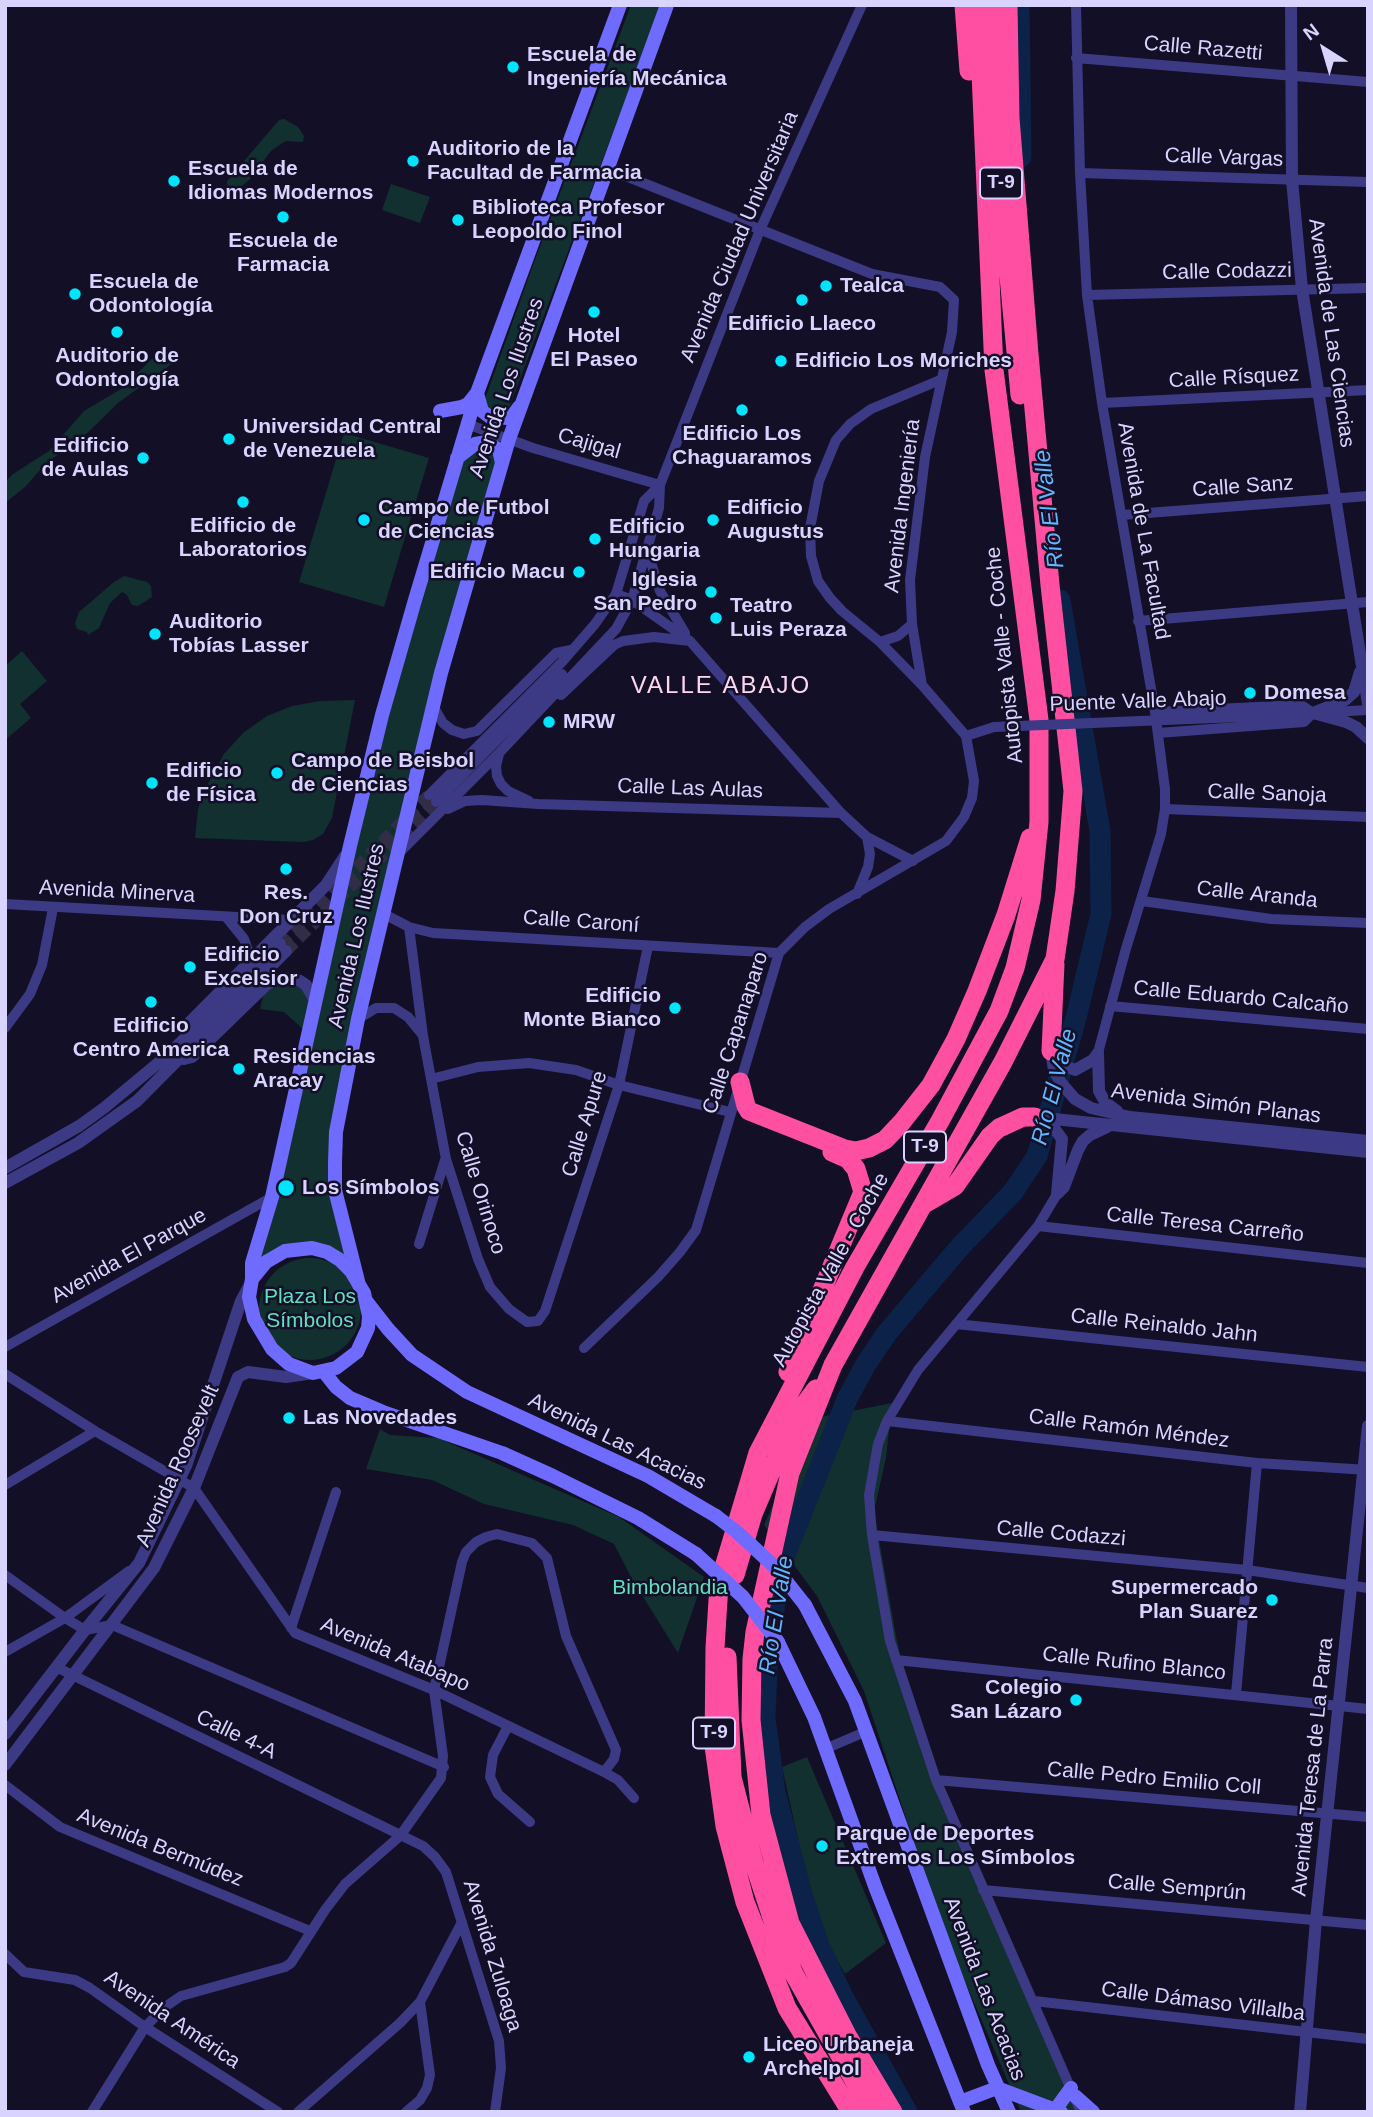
<!DOCTYPE html>
<meta charset="utf-8">
<style>
body{margin:0}
#map{position:relative;width:1373px;height:2117px;overflow:hidden;background:#130f26;font-family:Arial,sans-serif}
canvas{display:block}
.frame{position:absolute;inset:0;border:7px solid #d9d4ff;pointer-events:none}
.north{position:absolute;left:1289px;top:14px;width:70px;height:70px;-webkit-text-stroke:5px #130f26;paint-order:stroke;rotate:323deg;font-size:19px;font-weight:700;line-height:28px;text-align:center;color:#d9d4ff}
.north::after{content:'';display:block;margin:auto;width:24px;height:32px;background:#d9d4ff;clip-path:polygon(50% 0,100% 100%,50% 72%,0 100%)}
</style>
<div id="map">
<canvas width="1373" height="2117"></canvas>
<div class="frame"></div>
<div class="north">N</div>
</div>
<script>
const g = document.querySelector('canvas').getContext('2d');
g.lineJoin = 'round';
function fillPath(path, color) { g.fillStyle = color; g.fill(path, 'evenodd'); }
const toPath = rows => new Path2D(rows.map(r => 'M' + r).join(''));
function stroke(path, color, width, dash) { g.strokeStyle = color; g.lineWidth = width; g.lineCap = dash ? 'butt' : 'round'; g.setLineDash(dash || []); g.stroke(path); }
function label(font, color, halo, rows, align = 'center') {
  g.font = font + ' Arial,sans-serif'; g.lineWidth = 5; g.setLineDash([]); g.textBaseline = 'middle'; g.strokeStyle = halo; g.fillStyle = color; for (const [text, x, y, turn = 0] of rows) {
    g.save(); g.translate(x, y); g.rotate((+turn || 0) * Math.PI / 180); g.textAlign = isNaN(turn) ? turn : align; if (halo) g.strokeText(text, 0, 0); g.fillText(text, 0, 0); g.restore();
  }
}
const green = toPath([
 [631,5,661,5,511,403,505,417,481,410,533,265],
 [284,119,298,127,304,136,303,142,286,141,281,144,271,151,250,179,242,186,230,190,227,187,227,181,279,120],
 [391,184,430,197,420,223,382,210],
 [161,350,172,352,173,363,118,403,77,443,48,461,25,487,5,503,5,482,13,474,49,451,84,411,121,389],
 [344,433,429,458,384,607,299,582],
 [468,448,499,450,441,673,333,1163,357,1278,323,1253,291,1252,254,1277,382,715],
 [124,576,147,582,151,586,152,597,138,606,132,605,127,595,122,592,110,603,99,628,88,635,87,632,77,629,75,623,79,612,114,582],
 [22,651,47,681,20,704,31,718,5,740,5,666],
 [355,700,332,818,323,834,313,840,304,842,195,838,198,809,204,791,224,754,243,733,267,716,292,706,320,701],
 [286,981,302,989,312,1004,303,1029,284,1012,260,1009,264,992],
 '259 1309a51 51 0 1 1 102 0a51 51 0 1 1-102 0Z',
 [892,1403,886,1458,874,1511,896,1636,921,1751,939,1800,1079,2112,1021,2112,943,1930,864,1691,817,1596,764,1525,811,1419],
 [380,1429,390,1435,438,1438,619,1517,704,1577,678,1653,632,1579,614,1544,573,1525,484,1504,432,1480,366,1469],
 [807,1757,886,1943,845,1974,817,1924,782,1767]
]);
const river = toPath([
 [1019,5,1021,157],
 [907,2112,842,1995,820,1948,801,1891,775,1792,765,1718,767,1669,777,1585,783,1560,847,1399,866,1364,887,1333,959,1248,1013,1192,1037,1156,1076,1018,1101,914,1100,831,1060,600]
]);
const tertiaryTunnel = toPath([
 [280,944,429,795],
 [286,951,436,802]
]);
const minor = toPath([
 [1076,5,1080,173,1087,295,1102,403,1155,712,1165,789,1165,809,1161,834,1125,952,1098,1053],
 [1076,58,1368,82],
 [608,169,872,274,940,287,954,300,952,332,925,457,910,580,912,624,922,685],
 [1080,173,1368,182],
 [1087,295,1368,288],
 [940,380,871,409,850,424,836,440,819,481,810,528,811,556,818,581,830,598,842,611,880,642,922,685,966,736],
 [1102,403,1368,390],
 [467,424,533,448,660,485],
 [1122,515,1368,496],
 [648,553,660,591,685,633],
 [616,594,632,600,690,641,841,813,867,837,913,861],
 [1138,621,1368,602],
 [880,642,898,636,912,624],
 [561,695,614,645,623,641,654,637,690,641],
 [433,706,443,723,452,730,464,734,477,731,556,653,571,650],
 [1155,712,1278,706,1303,706,1313,713],
 [1239,717,1368,710],
 [1158,733,1304,722,1313,713],
 [966,736,994,727],
 [499,754,496,766,497,776,501,784,508,791,529,801],
 [429,795,562,662,595,624,616,594,644,501,660,485],
 [436,802,562,674],
 [448,809,465,801,482,800,538,804,841,813],
 [1165,809,1368,817],
 [398,854,500,752,616,629,632,600,659,508,660,485,760,230,862,5],
 [857,894,868,867,870,854,867,837],
 [1142,901,1271,919,1368,923],
 [5,904,291,920],
 [384,914,409,927,433,933,779,953],
 [227,918,244,939,249,953,247,964],
 [409,927,423,1036,446,1159,478,1259,490,1287,509,1309,527,1322,538,1321,545,1311,619,1085,648,946],
 [1110,1006,1368,1029],
 [358,1019,376,1008,394,1008,408,1017,422,1034],
 [5,1028,30,994,42,965,53,908],
 [431,1079,478,1067,529,1063,576,1070,619,1085,730,1112],
 [1057,1194,1038,1226,918,1370,887,1421,878,1444,869,1495,872,1535,890,1641,936,1780,1081,2112],
 [1038,1226,1368,1263],
 [419,1244,445,1160],
 [956,1324,1368,1367],
 [5,1347,272,1197],
 [584,1348,658,1277,680,1252,696,1230,779,953,805,927,829,909,946,841,964,817,972,798,974,781,966,736],
 [5,1374,95,1431,194,1488,295,1633,434,1690,604,1772,618,1780,634,1798],
 [887,1421,1257,1463,1368,1470],
 [5,1485,95,1431],
 [872,1535,1247,1570,1368,1588],
 [5,1575,65,1618,85,1630,112,1625,444,1767],
 [291,1628,336,1492],
 [5,1652,65,1618,129,1571],
 [896,1660,1368,1709],
 [56,1667,423,1846,435,1857,446,1872,499,2041,501,2068,495,2112],
 [1236,1694,1257,1463],
 [508,1726,493,1755,490,1777,498,1794,530,1822],
 [825,1749,867,1731],
 [936,1780,1368,1817],
 [5,1785,60,1827,310,1931],
 [983,1890,1368,1925],
 [5,1954,24,1972,75,1980,90,1988,145,2027,278,2112],
 [1034,2001,1368,2039],
 [92,2112,145,2027,165,2007,181,1996,285,1967,291,1963,325,1910,345,1884,400,1836,441,1778,443,1756,434,1690,462,1562,466,1552,476,1542,486,1537,497,1534,532,1543,547,1558,566,1636,616,1750,614,1759,604,1772],
 [298,2112,400,2023,420,2002,462,1922],
 [406,2112,420,2100,427,2088,430,2075,420,2002]
]);
const tertiary = toPath([
 [1291,5,1292,180,1302,289,1368,704],
 [1313,713,1345,700,1354,692,1360,672],
 [1313,713,1346,722,1356,727,1368,738],
 [186,1026,326,885,345,856],
 [1051,1051,1054,1070,1061,1083,1075,1099,1091,1108,1130,1117,1368,1141],
 [1051,1051,1065,1066,1075,1070,1093,1060,1098,1053],
 [1098,1053,1099,1091,1105,1102,1117,1111],
 [184,1059,192,1057,266,985,276,980,293,978,300,981,306,985,316,1002],
 [1035,1117,1368,1152],
 [1042,1121,1054,1128,1062,1139,1057,1194],
 [5,1168,79,1126,104,1108,169,1054,280,944],
 [5,1183,78,1143,137,1101,286,951],
 [1058,1193,1064,1187,1078,1150,1083,1141,1090,1135,1107,1127],
 [5,1734,85,1630,139,1563,186,1466,241,1301,249,1286],
 [5,1765,154,1568,194,1488,238,1377,248,1372,286,1377,313,1373],
 [1300,2112,1316,1920,1368,1426]
]);
const secondary = toPath([
 [477,393,482,411,490,417,507,418,514,414,519,407],
 [440,411,462,407,468,404,476,394],
 [457,458,475,444,487,442,499,450,502,463],
 [312,1248,327,1252,340,1260,351,1271,364,1293,369,1316,368,1328,357,1352,336,1368,313,1373,289,1364,272,1349,254,1319,249,1297,252,1279,266,1262,285,1251,312,1248],
 [252,1279,252,1263,272,1197,350,846,382,715,415,600,477,393,620,5],
 [359,1285,335,1190,335,1163,336,1132,358,1019,441,673,509,439,667,5],
 [367,1302,388,1329,412,1355,467,1392,648,1476,716,1516],
 [324,1372,336,1387,350,1398,383,1412,502,1453,553,1476,638,1518,696,1554],
 [805,1605,855,1701,988,2065,1009,2112],
 [778,1642,814,1717,876,1889,964,2112],
 [997,2088,1061,2112],
 [1075,2096,1093,2112],
 [960,2102,997,2088],
 [1055,2110,1071,2088]
]);
const motorway = toPath([
 [964,5,969,71],
 [994,5,1000,179,1020,395],
 [1051,1051,1055,964],
 [740,1082,746,1106,749,1111,845,1149,856,1151,869,1148,885,1140,902,1122,931,1085,956,1039,977,991,1006,915,1030,838],
 [926,1203,955,1186,990,1136,999,1128,1023,1117,1035,1117],
 [788,1372,863,1192,856,1169,848,1159,832,1152],
 [735,1575,753,1514,793,1420,816,1389],
 [727,1657,732,1777,754,1863,778,1936,794,1974,872,2112],
 [851,2112,787,2008,745,1902,725,1826,714,1746,715,1648,719,1584,758,1453,855,1267,940,1121,999,1011,1015,968,1031,900,1039,822,1039,720,994,370,978,5],
 [893,2112,847,2035,790,1923,761,1815,751,1720,752,1659,755,1632,790,1473,833,1365,1003,1062,1055,959,1065,891,1073,791,1050,585,1029,354,1010,118,1008,5]
]);
const minorBridge = toPath([
 [994,727,1239,717]
]);
const secondaryBridge = toPath([
 [716,1516,737,1532,775,1567,805,1605],
 [696,1554,743,1597,778,1642]
]);
const markers = [
 [513,67,7,"#00e5ff"],
 [413,161,7,"#00e5ff"],
 [174,181,7,"#00e5ff"],
 [283,217,7,"#00e5ff"],
 [458,220,7,"#00e5ff"],
 [826,286,7,"#00e5ff"],
 [75,294,7,"#00e5ff"],
 [802,300,7,"#00e5ff"],
 [594,312,7,"#00e5ff"],
 [117,332,7,"#00e5ff"],
 [781,361,7,"#00e5ff"],
 [742,410,7,"#00e5ff"],
 [229,439,7,"#00e5ff"],
 [143,458,7,"#00e5ff"],
 [243,502,7,"#00e5ff"],
 [364,520,7,"#00e5ff"],
 [713,520,7,"#00e5ff"],
 [595,539,7,"#00e5ff"],
 [579,572,7,"#00e5ff"],
 [711,592,7,"#00e5ff"],
 [716,618,7,"#00e5ff"],
 [155,634,7,"#00e5ff"],
 [1250,693,7,"#00e5ff"],
 [549,722,7,"#00e5ff"],
 [277,773,7,"#00e5ff"],
 [152,783,7,"#00e5ff"],
 [286,869,7,"#00e5ff"],
 [190,967,7,"#00e5ff"],
 [151,1002,7,"#00e5ff"],
 [675,1008,7,"#00e5ff"],
 [239,1069,7,"#00e5ff"],
 [286,1188,9,"#00e5ff"],
 [289,1418,7,"#00e5ff"],
 [1272,1600,7,"#00e5ff"],
 [1076,1700,7,"#00e5ff"],
 [822,1846,7,"#00e5ff"],
 [749,2057,7,"#00e5ff"]
];
const shields = [
 [1001,183,42],
 [925,1147,42],
 [714,1733,42]
];
const shieldNames = [
 ["T-9",1001,183],
 ["T-9",925,1147],
 ["T-9",714,1733]
];
const streetNames = [
 ["Calle Razetti",1203,49,5],
 ["Calle Vargas",1224,158,2],
 ["Avenida Ciudad Universitaria",740,237,-67],
 ["Calle Codazzi",1227,272,-1],
 ["Avenida de Las Ciencias",1331,333,82],
 ["Calle Rísquez",1234,378,-3],
 ["Avenida Los Ilustres",507,388,-71],
 ["Cajigal",589,444,16],
 ["Calle Sanz",1243,487,-4],
 ["Avenida Ingeniería",903,506,-83],
 ["Avenida de La Facultad",1143,531,80],
 ["Autopista Valle - Coche",1005,655,-96],
 ["Puente Valle Abajo",1138,702,-2],
 ["Calle Las Aulas",690,789,2],
 ["Calle Sanoja",1267,794,2],
 ["Avenida Minerva",117,892,3],
 ["Calle Aranda",1257,895,6],
 ["Calle Caroní",581,922,4],
 ["Avenida Los Ilustres",357,936,-77],
 ["Calle Eduardo Calcaño",1241,998,5],
 ["Calle Capanaparo",736,1033,-72],
 ["Avenida Simón Planas",1216,1104,7],
 ["Calle Apure",585,1124,-73],
 ["Calle Orinoco",480,1193,73],
 ["Calle Teresa Carreño",1205,1225,6],
 ["Avenida El Parque",129,1256,-29],
 ["Autopista Valle - Coche",831,1270,-61],
 ["Calle Reinaldo Jahn",1164,1326,6],
 ["Calle Ramón Méndez",1129,1429,7],
 ["Avenida Las Acacias",617,1442,26],
 ["Avenida Roosevelt",178,1466,-66],
 ["Calle Codazzi",1061,1534,5],
 ["Avenida Atabapo",395,1655,23],
 ["Calle Rufino Blanco",1134,1664,6],
 ["Calle 4-A",236,1735,26],
 ["Avenida Teresa de La Parra",1313,1767,-84],
 ["Calle Pedro Emilio Coll",1154,1779,5],
 ["Avenida Bermúdez",160,1848,22],
 ["Calle Semprún",1177,1888,5],
 ["Avenida Zuloaga",492,1956,73],
 ["Avenida Las Acacias",984,1989,69],
 ["Calle Dámaso Villalba",1203,2002,7],
 ["Avenida América",172,2020,34]
];
const poiNames = [
 ["Escuela de",527,55],
 ["Ingeniería Mecánica",527,79],
 ["Auditorio de la",427,149],
 ["Facultad de Farmacia",427,173],
 ["Escuela de",188,169],
 ["Idiomas Modernos",188,193],
 ["Biblioteca Profesor",472,208],
 ["Leopoldo Finol",472,232],
 ["Escuela de",283,241,"center"],
 ["Farmacia",283,265,"center"],
 ["Escuela de",89,282],
 ["Odontología",89,306],
 ["Tealca",840,286],
 ["Edificio Llaeco",802,324,"center"],
 ["Hotel",594,336,"center"],
 ["El Paseo",594,360,"center"],
 ["Auditorio de",117,356,"center"],
 ["Odontología",117,380,"center"],
 ["Edificio Los Moriches",795,361],
 ["Universidad Central",243,427],
 ["de Venezuela",243,451],
 ["Edificio Los",742,434,"center"],
 ["Chaguaramos",742,458,"center"],
 ["Edificio",129,446,"right"],
 ["de Aulas",129,470,"right"],
 ["Campo de Futbol",378,508],
 ["de Ciencias",378,532],
 ["Edificio",727,508],
 ["Augustus",727,532],
 ["Edificio de",243,526,"center"],
 ["Laboratorios",243,550,"center"],
 ["Edificio",609,527],
 ["Hungaria",609,551],
 ["Edificio Macu",565,572,"right"],
 ["Iglesia",697,580,"right"],
 ["San Pedro",697,604,"right"],
 ["Teatro",730,606],
 ["Luis Peraza",730,630],
 ["Auditorio",169,622],
 ["Tobías Lasser",169,646],
 ["Domesa",1264,693],
 ["MRW",563,722],
 ["Campo de Beisbol",291,761],
 ["de Ciencias",291,785],
 ["Edificio",166,771],
 ["de Física",166,795],
 ["Res.",286,893,"center"],
 ["Don Cruz",286,917,"center"],
 ["Edificio",204,955],
 ["Excelsior",204,979],
 ["Edificio",661,996,"right"],
 ["Monte Bianco",661,1020,"right"],
 ["Edificio",151,1026,"center"],
 ["Centro America",151,1050,"center"],
 ["Residencias",253,1057],
 ["Aracay",253,1081],
 ["Los Símbolos",302,1188],
 ["Las Novedades",303,1418],
 ["Supermercado",1258,1588,"right"],
 ["Plan Suarez",1258,1612,"right"],
 ["Colegio",1062,1688,"right"],
 ["San Lázaro",1062,1712,"right"],
 ["Parque de Deportes",836,1834],
 ["Extremos Los Símbolos",836,1858],
 ["Liceo Urbaneja",763,2045],
 ["Archelpol",763,2069]
];
const parkNames = [
 ["Plaza Los",310,1297],
 ["Símbolos",310,1321],
 ["Bimbolandia",670,1588]
];
const waterNames = [
 ["Río El Valle",1050,509,-97],
 ["Río El Valle",1055,1087,-75],
 ["Río El Valle",777,1615,-81]
];
const quarterNames = [
 ["VALLE ABAJO",721,686]
];
fillPath(green, '#12302f');
stroke(river, '#0c2248', 21);
stroke(tertiaryTunnel, '#312d47', 12, [12, 6]);
stroke(minor, '#3d3a85', 10);
stroke(tertiary, '#3d3a85', 12);
stroke(secondary, '#6f6bff', 14);
stroke(motorway, '#ff4fa3', 19);
stroke(minorBridge, '#3d3a85', 10);
stroke(secondaryBridge, '#6f6bff', 14);
for (const [x, y, r, color] of markers) { const dot = new Path2D(); dot.arc(x, y, r, 0, 2 * Math.PI); g.fillStyle = color; g.fill(dot); stroke(dot, '#130f26', 2.5); }
for (const [x, y, w] of shields) { const box = new Path2D(); box.roundRect(x - w / 2, y - 15.5, w, 31, 5); g.fillStyle = '#130f26'; g.fill(box); stroke(box, '#d9d4ff', 2); }
label('bold 19px', '#d9d4ff', null, shieldNames);
label('21px', '#d9d4ff', '#130f26', streetNames);
label('bold 21px', '#d9d4ff', '#130f26', poiNames, 'left');
label('21px', '#5fe0c0', '#130f26', parkNames);
label('italic 23px', '#62b6ff', '#130f26', waterNames);
g.letterSpacing = '2px';
label('24px', '#ffd6f0', '#130f26', quarterNames);
g.letterSpacing = '0px';
</script>
